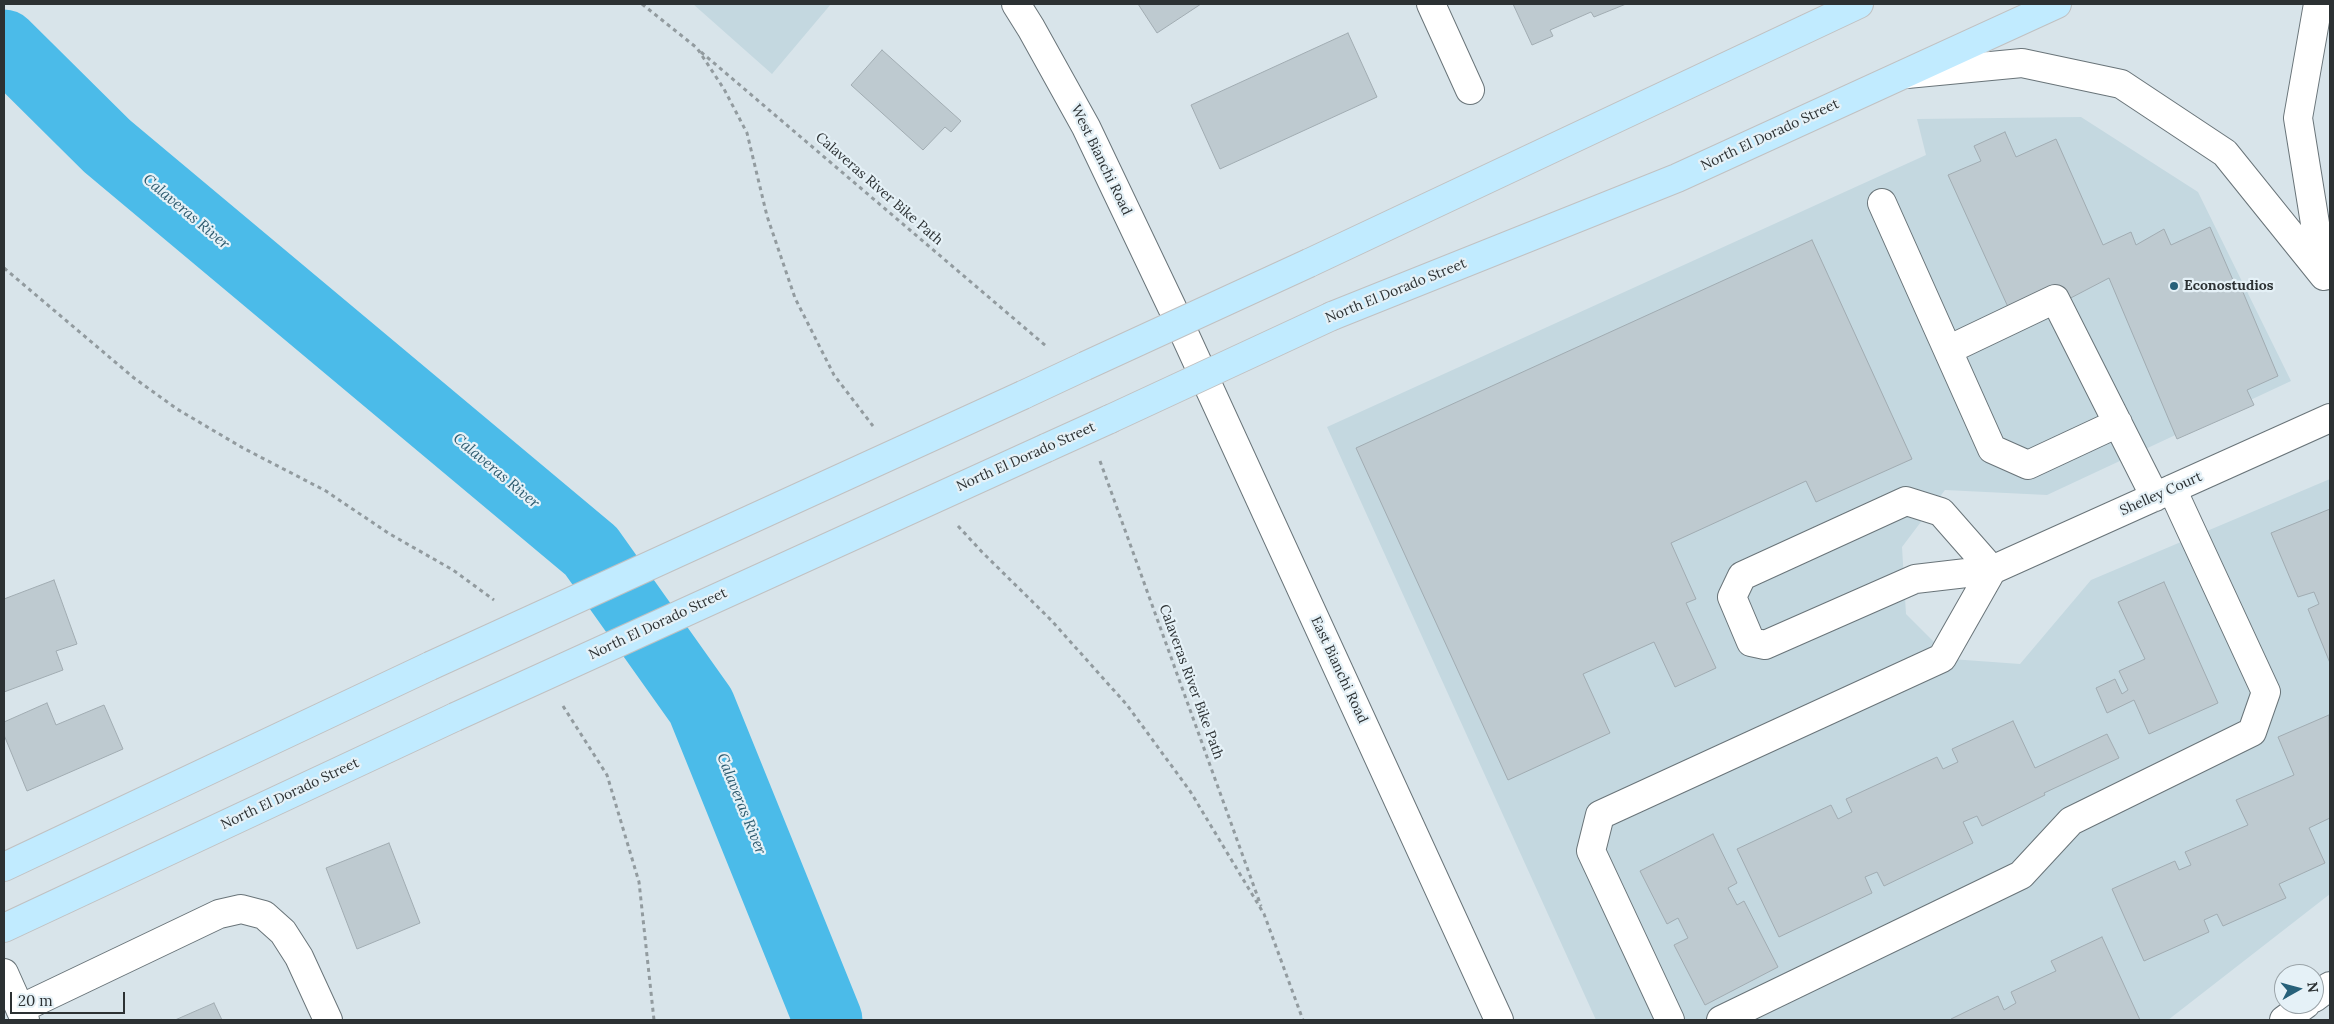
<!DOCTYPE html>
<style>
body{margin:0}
#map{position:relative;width:2334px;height:1024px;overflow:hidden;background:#d8e4ea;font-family:Lora,serif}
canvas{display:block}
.frame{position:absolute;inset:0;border:5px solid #2c3133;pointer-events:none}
.north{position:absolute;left:2274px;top:964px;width:50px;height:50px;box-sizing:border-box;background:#e5f1f7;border:1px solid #9ba4a9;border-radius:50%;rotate:83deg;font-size:14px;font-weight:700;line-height:20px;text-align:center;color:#2c3133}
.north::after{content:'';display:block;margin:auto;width:18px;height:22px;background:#27617a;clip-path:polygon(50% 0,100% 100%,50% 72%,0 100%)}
.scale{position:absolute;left:10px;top:992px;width:115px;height:22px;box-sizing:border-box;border:2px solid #2c3133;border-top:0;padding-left:6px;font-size:15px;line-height:18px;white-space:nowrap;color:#2c3133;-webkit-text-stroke:4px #e5f1f7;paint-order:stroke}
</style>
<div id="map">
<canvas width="2334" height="1024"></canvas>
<div class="frame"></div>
<div class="north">N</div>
<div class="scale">20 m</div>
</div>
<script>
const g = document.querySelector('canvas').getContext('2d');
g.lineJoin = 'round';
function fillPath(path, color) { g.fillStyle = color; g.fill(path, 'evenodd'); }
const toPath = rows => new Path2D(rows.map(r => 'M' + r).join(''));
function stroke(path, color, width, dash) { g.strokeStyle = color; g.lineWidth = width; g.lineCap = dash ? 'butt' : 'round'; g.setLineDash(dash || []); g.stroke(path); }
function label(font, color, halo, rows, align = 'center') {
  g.font = font + ' Lora,serif'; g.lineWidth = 4.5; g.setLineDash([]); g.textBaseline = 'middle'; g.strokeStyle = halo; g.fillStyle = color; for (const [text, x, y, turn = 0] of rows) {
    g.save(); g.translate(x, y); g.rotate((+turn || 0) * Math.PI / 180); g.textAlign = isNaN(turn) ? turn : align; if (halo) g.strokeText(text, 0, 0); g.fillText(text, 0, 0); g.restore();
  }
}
const built = toPath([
 [693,4,831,4,772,74],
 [2081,117,2198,192,2291,381,2047,495,1945,490,1902,547,1906,614,1951,659,2020,664,2091,580,2330,479,2330,894,2168,1020,1596,1020,1327,427,1926,155,1917,119]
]);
const river = toPath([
 [4,44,107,146,591,551,701,706,828,1020]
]);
const building = toPath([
 [1138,4,1201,4,1157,33,1138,4],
 [1513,4,1626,4,1594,17,1591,12,1550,30,1553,36,1532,45,1513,4],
 [1348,33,1377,97,1220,169,1191,105,1348,33],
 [882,50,961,121,951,132,945,127,923,150,851,85,882,50],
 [2005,132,2016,157,2056,139,2103,245,2131,232,2136,245,2164,229,2171,245,2210,227,2236,287,2240,285,2278,376,2247,390,2254,405,2177,439,2109,278,2063,302,2054,285,2008,307,1948,175,1981,161,1974,146,2005,132],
 [1812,240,1912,459,1816,502,1806,481,1671,543,1696,599,1686,603,1716,668,1675,687,1654,642,1583,674,1610,733,1508,780,1356,448,1812,240],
 [2330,509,2330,663,2308,609,2319,604,2314,592,2298,597,2271,533,2330,509],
 [54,580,77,644,56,651,63,670,4,692,4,599,54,580],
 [2164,582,2218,703,2149,734,2134,700,2107,713,2096,688,2115,679,2122,694,2128,690,2119,671,2145,659,2118,602,2164,582],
 [47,703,56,725,104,705,123,749,27,791,4,735,4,722,47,703],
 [2329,715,2330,818,2309,828,2325,863,2279,884,2286,898,2223,926,2217,914,2204,920,2209,932,2144,961,2112,889,2175,861,2179,870,2191,865,2185,852,2248,825,2236,800,2294,775,2278,737,2329,715],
 [2013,721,2035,768,2107,734,2119,758,2044,793,2045,795,1982,826,1977,816,1963,822,1973,843,1884,886,1877,872,1865,877,1872,893,1779,937,1737,849,1831,805,1838,819,1852,812,1846,799,1937,757,1943,769,1958,762,1952,749,2013,721],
 [1713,834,1737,883,1728,888,1737,905,1744,901,1778,967,1705,1005,1674,945,1688,938,1678,918,1667,924,1640,871,1713,834],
 [389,843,420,923,357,949,326,868,389,843],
 [2102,937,2140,1020,1951,1020,1951,1019,1998,996,2004,1010,2016,1003,2011,992,2056,971,2051,961,2102,937],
 [214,1003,222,1020,175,1020,214,1003]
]);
const path = toPath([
 [642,4,697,48,724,89,747,133,767,216,795,298,834,375,873,426],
 [701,52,1046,346],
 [4,268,134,378,177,409,243,448,326,491,388,533,453,570,494,600],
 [1100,461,1261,906],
 [958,526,982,552,1051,620,1127,705,1190,791,1264,914,1303,1020],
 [563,706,607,775,639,882,654,1020]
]);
const minor = toPath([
 [1016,4,1031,28,1086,127,1178,320,1499,1020],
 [1431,4,1470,90],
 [2318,4,2298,118,2323,273],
 [1907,74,2022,63,2121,84,2225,153,2324,276],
 [1882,203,1992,449,2028,465,2118,423],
 [1948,350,2055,299,2155,497],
 [1992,570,1941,512,1906,501,1742,576,1732,597,1751,642,1765,645,1915,579,1992,570,2330,418],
 [4,973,25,1020],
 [2314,998,2330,986],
 [20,1009,219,914,241,909,264,915,283,932,299,957,328,1020],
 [1670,1020,1591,851,1600,815,1942,658,1992,570],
 [1721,1020,2021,875,2071,821,2252,732,2266,692,2172,489],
 [2284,1020,2306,1004]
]);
const major = toPath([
 [1309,263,1859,4],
 [1332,316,1677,178,2057,4],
 [1023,395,1085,366],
 [1046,448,1110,419],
 [4,867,430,666],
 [4,928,455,717]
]);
const majorBridge = toPath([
 [1085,366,1309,263],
 [1110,419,1332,316],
 [430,666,1023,395],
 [455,717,1046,448]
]);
const markers = [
 [2174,286,5,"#27617a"]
];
const streetNames = [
 ["North El Dorado Street",1770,135,-25],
 ["West Bianchi Road",1101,160,64],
 ["Calaveras River Bike Path",879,189,41],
 ["North El Dorado Street",1396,291,-22],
 ["North El Dorado Street",1026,457,-24],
 ["Shelley Court",2161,494,-24],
 ["North El Dorado Street",658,624,-25],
 ["East Bianchi Road",1339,670,65],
 ["Calaveras River Bike Path",1191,682,70],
 ["North El Dorado Street",290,794,-25]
];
const poiNames = [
 ["Econostudios",2184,286]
];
const waterNames = [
 ["Calaveras River",186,212,40],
 ["Calaveras River",496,471,40],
 ["Calaveras River",741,804,68]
];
fillPath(built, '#c4d8e0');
stroke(river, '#4bbbe9', 69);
fillPath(building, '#becad0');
stroke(building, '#a1acb2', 1);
stroke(minor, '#697479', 30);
stroke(major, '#c0c1c2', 30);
stroke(path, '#929b9f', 3, [4, 4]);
stroke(minor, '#fff', 28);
stroke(major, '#c1ebff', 28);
stroke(majorBridge, '#c0c1c2', 30, []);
stroke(majorBridge, '#c1ebff', 28);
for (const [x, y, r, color] of markers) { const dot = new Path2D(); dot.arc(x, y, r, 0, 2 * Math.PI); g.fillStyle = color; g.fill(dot); stroke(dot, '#e5f1f7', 2); }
label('14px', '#2c3133', '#e5f1f7', streetNames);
label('bold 14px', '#2c3133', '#e5f1f7', poiNames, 'left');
label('italic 15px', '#2e5b6f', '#e5f1f7', waterNames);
</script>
